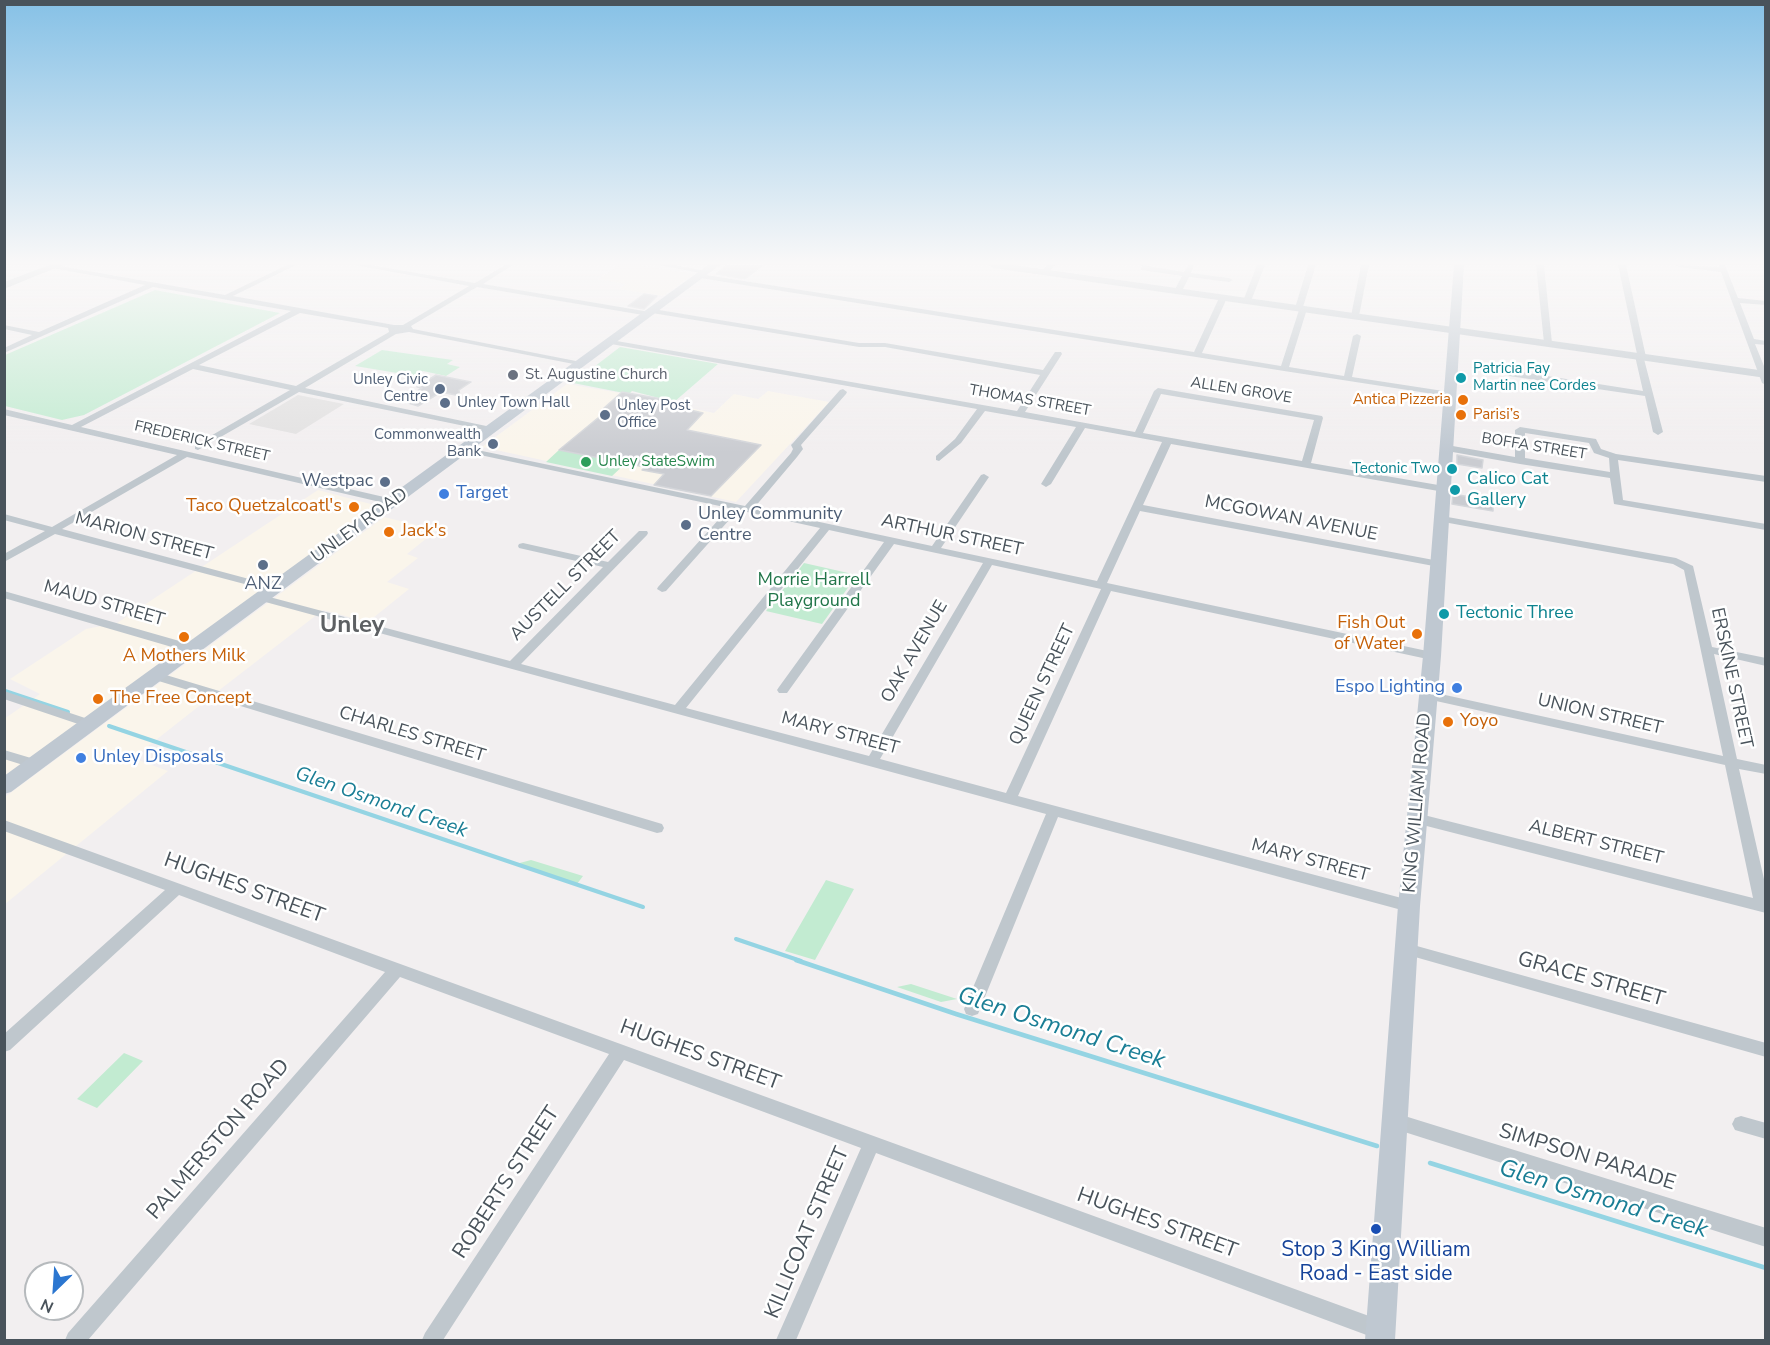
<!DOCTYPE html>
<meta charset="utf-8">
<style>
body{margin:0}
#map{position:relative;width:1770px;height:1345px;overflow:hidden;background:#f2eff0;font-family:"Nunito Sans",sans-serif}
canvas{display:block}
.frame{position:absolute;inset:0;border:6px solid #49535b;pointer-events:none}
.north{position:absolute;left:24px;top:1261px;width:60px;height:60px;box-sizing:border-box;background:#fff;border:2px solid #b6babd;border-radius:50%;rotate:205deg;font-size:16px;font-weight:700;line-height:24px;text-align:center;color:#49535b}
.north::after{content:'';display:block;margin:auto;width:21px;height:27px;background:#2b76d0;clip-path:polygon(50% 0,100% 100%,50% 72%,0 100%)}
</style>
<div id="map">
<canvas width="1770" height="1345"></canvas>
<div class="frame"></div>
<div class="north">N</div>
</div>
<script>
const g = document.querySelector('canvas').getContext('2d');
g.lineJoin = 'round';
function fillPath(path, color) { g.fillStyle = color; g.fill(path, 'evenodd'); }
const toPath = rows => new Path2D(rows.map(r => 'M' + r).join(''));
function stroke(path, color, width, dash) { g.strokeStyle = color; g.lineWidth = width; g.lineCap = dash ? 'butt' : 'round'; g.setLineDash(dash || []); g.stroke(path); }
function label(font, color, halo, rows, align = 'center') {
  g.font = font + ' "Nunito Sans",sans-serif'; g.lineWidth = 5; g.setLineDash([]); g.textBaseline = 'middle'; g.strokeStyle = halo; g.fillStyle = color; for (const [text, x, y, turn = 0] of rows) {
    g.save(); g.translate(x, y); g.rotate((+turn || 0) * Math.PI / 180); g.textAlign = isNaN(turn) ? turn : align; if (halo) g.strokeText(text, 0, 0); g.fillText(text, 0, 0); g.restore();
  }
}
const commercial = toPath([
 [620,265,638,265,694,274,663,296,619,289,626,284,598,279],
 [567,384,673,402,670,404,714,413,734,394,758,399,768,391,829,402,736,502,482,447],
 [318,490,378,506,5,778,4,719,40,694,10,679,86,629,117,623],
 [384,517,437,530,407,554,418,558,387,582,409,589,368,622,323,610,222,688,133,758,168,771,5,904,5,797]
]);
const education = toPath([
 [298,395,344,404,296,434,249,424]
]);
const green = toPath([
 [155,290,280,313,84,415,62,420,5,406,5,355],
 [620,347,718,364,674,402,632,391,629,394,573,383],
 [382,350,453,360,447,364,460,367,446,376,423,371,415,376,355,366],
 [559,450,626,463,612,476,546,462],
 [804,563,857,575,822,624,766,611],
 [531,860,583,876,577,884,516,864],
 [826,880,854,889,815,960,785,951],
 [911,984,957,999,941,1002,897,987],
 [124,1053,143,1061,97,1108,77,1099]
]);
const streamFar1 = toPath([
 [5,691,68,712],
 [109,726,643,907],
 [736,939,801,961]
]);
const stream = toPath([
 [796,960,956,1014,1377,1146],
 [1430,1163,1766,1268]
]);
const building = toPath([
 [727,265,763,265,745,279,716,274,727,265],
 [644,294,657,296,644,309,628,306,644,294],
 [436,375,471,382,459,390,460,396,441,392,418,406,402,401,422,388,417,387,436,375],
 [622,392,673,401,669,405,703,413,687,430,761,445,711,496,654,485,664,474,642,470,645,467,559,450,604,413,604,408,622,392],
 [1457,455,1483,460,1482,468,1457,464,1457,455],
 [1453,494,1493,501,1493,511,1452,504,1453,494]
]);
const minor = toPath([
 [54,265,225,295,287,265,296,265,233,296,394,325,403,325,469,286,355,265,370,265,475,283,505,265,513,265,483,284,650,312,653,309,859,343,885,343,1043,370,1055,352,1061,352,1062,354,1025,412,1135,432,1154,391,1158,388,1322,416,1323,418,1311,463,1444,486,1449,489,1444,492,1171,444,1143,505,1439,561,1444,564,1443,566,1439,567,1140,511,1107,583,1432,652,1438,656,1436,659,1432,660,1111,591,1018,796,1409,900,1414,902,1416,906,1414,910,1409,912,1058,817,980,1009,978,1014,972,1016,966,1014,964,1009,1046,814,258,600,256,598,262,595,510,661,603,567,519,548,518,546,519,544,523,543,608,562,639,531,647,531,648,533,647,535,521,664,675,705,820,528,738,510,666,591,662,592,657,589,658,587,729,508,466,452,463,451,463,447,745,506,791,453,793,449,791,445,793,443,840,390,843,389,847,392,846,394,801,445,803,449,797,457,754,508,932,546,981,475,984,474,989,477,941,548,1097,581,1162,442,1085,428,1051,484,1046,487,1041,484,1076,427,985,411,961,443,939,461,936,460,936,456,955,439,977,409,611,344,607,342,611,340,1017,411,1040,375,885,347,859,347,652,313,649,316,477,287,411,326,413,329,581,362,584,362,584,366,409,332,396,334,305,388,491,427,496,430,494,432,299,392,198,450,195,449,195,445,290,390,193,369,81,427,397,500,398,502,393,505,187,457,62,529,279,587,280,589,279,591,271,591,55,534,4,562,4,554,45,531,4,520,4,514,52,527,177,455,4,415,4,409,72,425,291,311,153,287,4,353,4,348,32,335,4,329,4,325,39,332,145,285,52,268,50,267,54,265],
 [300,313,388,328,389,332,296,386,199,365,300,313],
 [1161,394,1314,420,1302,461,1143,433,1161,394],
 [829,530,884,542,779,687,777,690,779,693,787,693,894,544,983,563,869,756,686,708,829,530],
 [992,565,1101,589,1006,793,880,759,992,565],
 [658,265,675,265,710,272,706,274,658,265],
 [1047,265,1055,265,1048,274,1042,274,1041,272,1047,265],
 [1142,265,1184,272,1188,265,1194,265,1191,273,1229,278,1233,280,1229,282,1189,277,1182,291,1178,293,1174,291,1182,276,1141,270,1142,265],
 [1257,265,1265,265,1251,301,1244,303,1243,301,1257,265],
 [1308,265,1316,265,1303,307,1307,309,1289,367,1344,376,1353,336,1357,334,1361,336,1352,377,1450,392,1454,395,1453,397,1284,371,700,278,696,276,700,274,1194,352,1219,298,1223,296,1227,298,1202,353,1281,366,1299,310,1295,308,1308,265],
 [1361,265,1369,265,1359,316,1355,318,1351,316,1361,265],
 [1536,265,1544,265,1552,343,1548,345,1544,343,1536,265],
 [1618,265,1626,265,1646,357,1644,359,1663,432,1658,435,1653,432,1645,396,1509,376,1505,373,1509,370,1643,391,1635,356,1637,354,1618,265],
 [1675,265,1719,267,1719,265,1725,265,1738,298,1766,301,1766,305,1740,303,1754,339,1766,341,1766,345,1755,344,1766,371,1766,385,1762,383,1721,272,1679,267,1675,265],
 [1520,427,1596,439,1601,449,1616,454,1766,476,1766,482,1618,460,1623,500,1766,524,1766,530,1614,504,1610,478,1520,464,1447,451,1442,448,1447,445,1515,457,1515,430,1520,427],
 [1525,433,1589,443,1594,453,1609,458,1610,472,1525,458,1525,433],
 [1442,516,1676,558,1693,566,1712,647,1766,658,1766,666,1714,654,1737,759,1766,765,1766,774,1739,769,1766,888,1766,913,1411,822,1409,818,1411,814,1416,813,1753,898,1725,765,1427,699,1421,695,1427,691,1723,756,1684,570,1673,564,1438,521,1437,519,1442,516],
 [4,591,197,646,199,649,197,652,189,652,4,598,4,591],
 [156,672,662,824,664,828,662,832,657,833,152,679,150,676,152,673,156,672],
 [4,691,94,721,96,724,90,728,4,699,4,691],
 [4,750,41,761,43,764,41,767,36,769,4,759,4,750],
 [4,820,1380,1320,1387,1323,1390,1330,1387,1337,1380,1340,876,1153,796,1340,776,1340,861,1148,624,1060,443,1340,422,1340,425,1333,609,1054,400,977,88,1340,65,1340,68,1333,385,972,179,895,10,1050,4,1052,4,1034,165,890,4,831,4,820],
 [1406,943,1766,1043,1766,1057,1401,953,1398,949,1401,945,1406,943],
 [1395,1113,1766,1228,1766,1247,1395,1129,1389,1127,1386,1121,1389,1115,1395,1113],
 [1741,1116,1766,1123,1766,1139,1735,1130,1732,1124,1735,1118,1741,1116]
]);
const tertiary = toPath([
 [49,265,63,265,4,289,4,282,49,265],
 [988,265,1013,265,1766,371,1766,378,993,268,988,265]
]);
const secondary = toPath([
 [708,265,720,265,11,792,4,794,4,776,708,265],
 [1454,265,1464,265,1441,656,1420,906,1395,1340,1365,1340,1398,906,1423,656,1454,265]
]);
const markers = [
 [513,375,6,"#6b7280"],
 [1461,378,6,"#0f9aa8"],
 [440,389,6,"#5c6f8a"],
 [1463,400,6,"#e8710a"],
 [445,403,6,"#5c6f8a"],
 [605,415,6,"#5c6f8a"],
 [1461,415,6,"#e8710a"],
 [493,444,6,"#5c6f8a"],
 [586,462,6,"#2e9e5b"],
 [1452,469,6,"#0f9aa8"],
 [385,482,6,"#5c6f8a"],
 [1455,490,6,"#0f9aa8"],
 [444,494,6,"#3f7fe0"],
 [354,507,6,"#e8710a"],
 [686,525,6,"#5c6f8a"],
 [389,532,6,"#e8710a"],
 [263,565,6,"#5c6f8a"],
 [1444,614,6,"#0f9aa8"],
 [1417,634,6,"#e8710a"],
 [184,637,6,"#e8710a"],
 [1457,688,6,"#3f7fe0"],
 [98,699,6,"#e8710a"],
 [1448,722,6,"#e8710a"],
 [81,758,6,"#3f7fe0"],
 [1376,1229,6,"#1a4fb4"]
];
const farCulturenames = [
 ["Patricia Fay",1473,369],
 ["Martin nee Cordes",1473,386],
 ["Tectonic Two",1440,469,"right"]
];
const farWorshipnames = [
 ["St. Augustine Church",525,375]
];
const farServicenames = [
 ["Unley Civic",428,380],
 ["Centre",428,397],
 ["Unley Town Hall",457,403,"left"],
 ["Unley Post",617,406,"left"],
 ["Office",617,423,"left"],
 ["Commonwealth",481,435],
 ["Bank",481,452]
];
const farStreetnames = [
 ["ALLEN GROVE",1241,391,9],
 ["THOMAS STREET",1030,401,10],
 ["FREDERICK STREET",202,442,13],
 ["BOFFA STREET",1534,447,9]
];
const farFoodnames = [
 ["Antica Pizzeria",1451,400],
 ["Parisi’s",1473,415,"left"]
];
const farLeisurenames = [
 ["Unley StateSwim",598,462]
];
const cultureNames = [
 ["Calico Cat",1467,480],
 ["Gallery",1467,501],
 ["Tectonic Three",1456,614]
];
const serviceNames = [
 ["Westpac",373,482],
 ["Unley Community",698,515,"left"],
 ["Centre",698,536,"left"],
 ["ANZ",263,585,"center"]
];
const shopNames = [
 ["Target",456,494],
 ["Espo Lighting",1445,688,"right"],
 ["Unley Disposals",93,758]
];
const foodNames = [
 ["Taco Quetzalcoatl's",342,507,"right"],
 ["Jack's",401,532],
 ["Fish Out",1405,624,"right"],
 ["of Water",1405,645,"right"],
 ["A Mothers Milk",184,657,"center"],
 ["The Free Concept",110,699],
 ["Yoyo",1460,722]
];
const streetNames = [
 ["MCGOWAN AVENUE",1291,519,11],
 ["UNLEY ROAD",360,526,-36],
 ["ARTHUR STREET",952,536,12],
 ["MARION STREET",144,537,15],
 ["AUSTELL STREET",566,586,-45],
 ["MAUD STREET",104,604,16],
 ["OAK AVENUE",915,652,-60],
 ["ERSKINE STREET",1731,678,78],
 ["QUEEN STREET",1043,685,-65],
 ["UNION STREET",1600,715,13],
 ["MARY STREET",840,734,15],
 ["CHARLES STREET",412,735,17],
 ["KING WILLIAM ROAD",1418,803,-85],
 ["ALBERT STREET",1596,843,14],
 ["MARY STREET",1310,861,15]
];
const parkNames = [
 ["Morrie Harrell",814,581],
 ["Playground",814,602]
];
const waterNames = [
 ["Glen Osmond Creek",381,803,19]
];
const nearStreetnames = [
 ["HUGHES STREET",244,889,20],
 ["GRACE STREET",1591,980,16],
 ["HUGHES STREET",700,1056,20],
 ["PALMERSTON ROAD",219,1140,-49],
 ["SIMPSON PARADE",1587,1158,17],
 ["ROBERTS STREET",507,1183,-57],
 ["HUGHES STREET",1157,1224,20],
 ["KILLICOAT STREET",808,1233,-67]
];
const nearTransitnames = [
 ["Stop 3 King William",1376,1251],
 ["Road - East side",1376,1275]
];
const districtNames = [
 ["Unley",352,626]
];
const nearWaternames = [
 ["Glen Osmond Creek",1061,1029,18],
 ["Glen Osmond Creek",1603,1200,17]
];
fillPath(commercial, '#faf5eb');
fillPath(education, '#e2e1e1');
fillPath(green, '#c2ebd1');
stroke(streamFar1, '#94d4e3', 4);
stroke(stream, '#94d4e3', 4.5);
fillPath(building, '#caccd1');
stroke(building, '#d4d6da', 1.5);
fillPath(minor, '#bfc7cd');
fillPath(tertiary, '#bfc7cd');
fillPath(secondary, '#bfc8d1');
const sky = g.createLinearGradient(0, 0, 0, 453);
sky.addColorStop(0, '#86c1e6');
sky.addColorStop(0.58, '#f9f8f8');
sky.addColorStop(1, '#f9f8f800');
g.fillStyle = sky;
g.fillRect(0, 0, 1770, 453);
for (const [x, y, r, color] of markers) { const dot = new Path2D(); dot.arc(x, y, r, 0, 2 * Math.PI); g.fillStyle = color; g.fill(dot); stroke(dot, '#fff', 2); }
label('15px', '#0d838f', '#fff', farCulturenames, 'left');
label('15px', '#5b616d', '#fff', farWorshipnames, 'left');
label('15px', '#4e5e75', '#fff', farServicenames, 'right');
label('15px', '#49535b', '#fff', farStreetnames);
label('15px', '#c56008', '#fff', farFoodnames, 'right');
label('15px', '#27864d', '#fff', farLeisurenames, 'left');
label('18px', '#0d838f', '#fff', cultureNames, 'left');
label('18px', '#4e5e75', '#fff', serviceNames, 'right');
label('18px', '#366cbe', '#fff', shopNames, 'left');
label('18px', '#c56008', '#fff', foodNames, 'left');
label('18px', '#49535b', '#fff', streetNames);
label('18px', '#217549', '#fff', parkNames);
label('italic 20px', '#1a7e95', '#fff', waterNames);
label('21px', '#49535b', '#fff', nearStreetnames);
label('21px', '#164399', '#fff', nearTransitnames);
label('bold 24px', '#5d6063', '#fff', districtNames);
label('italic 24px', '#1a7e95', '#fff', nearWaternames);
</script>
